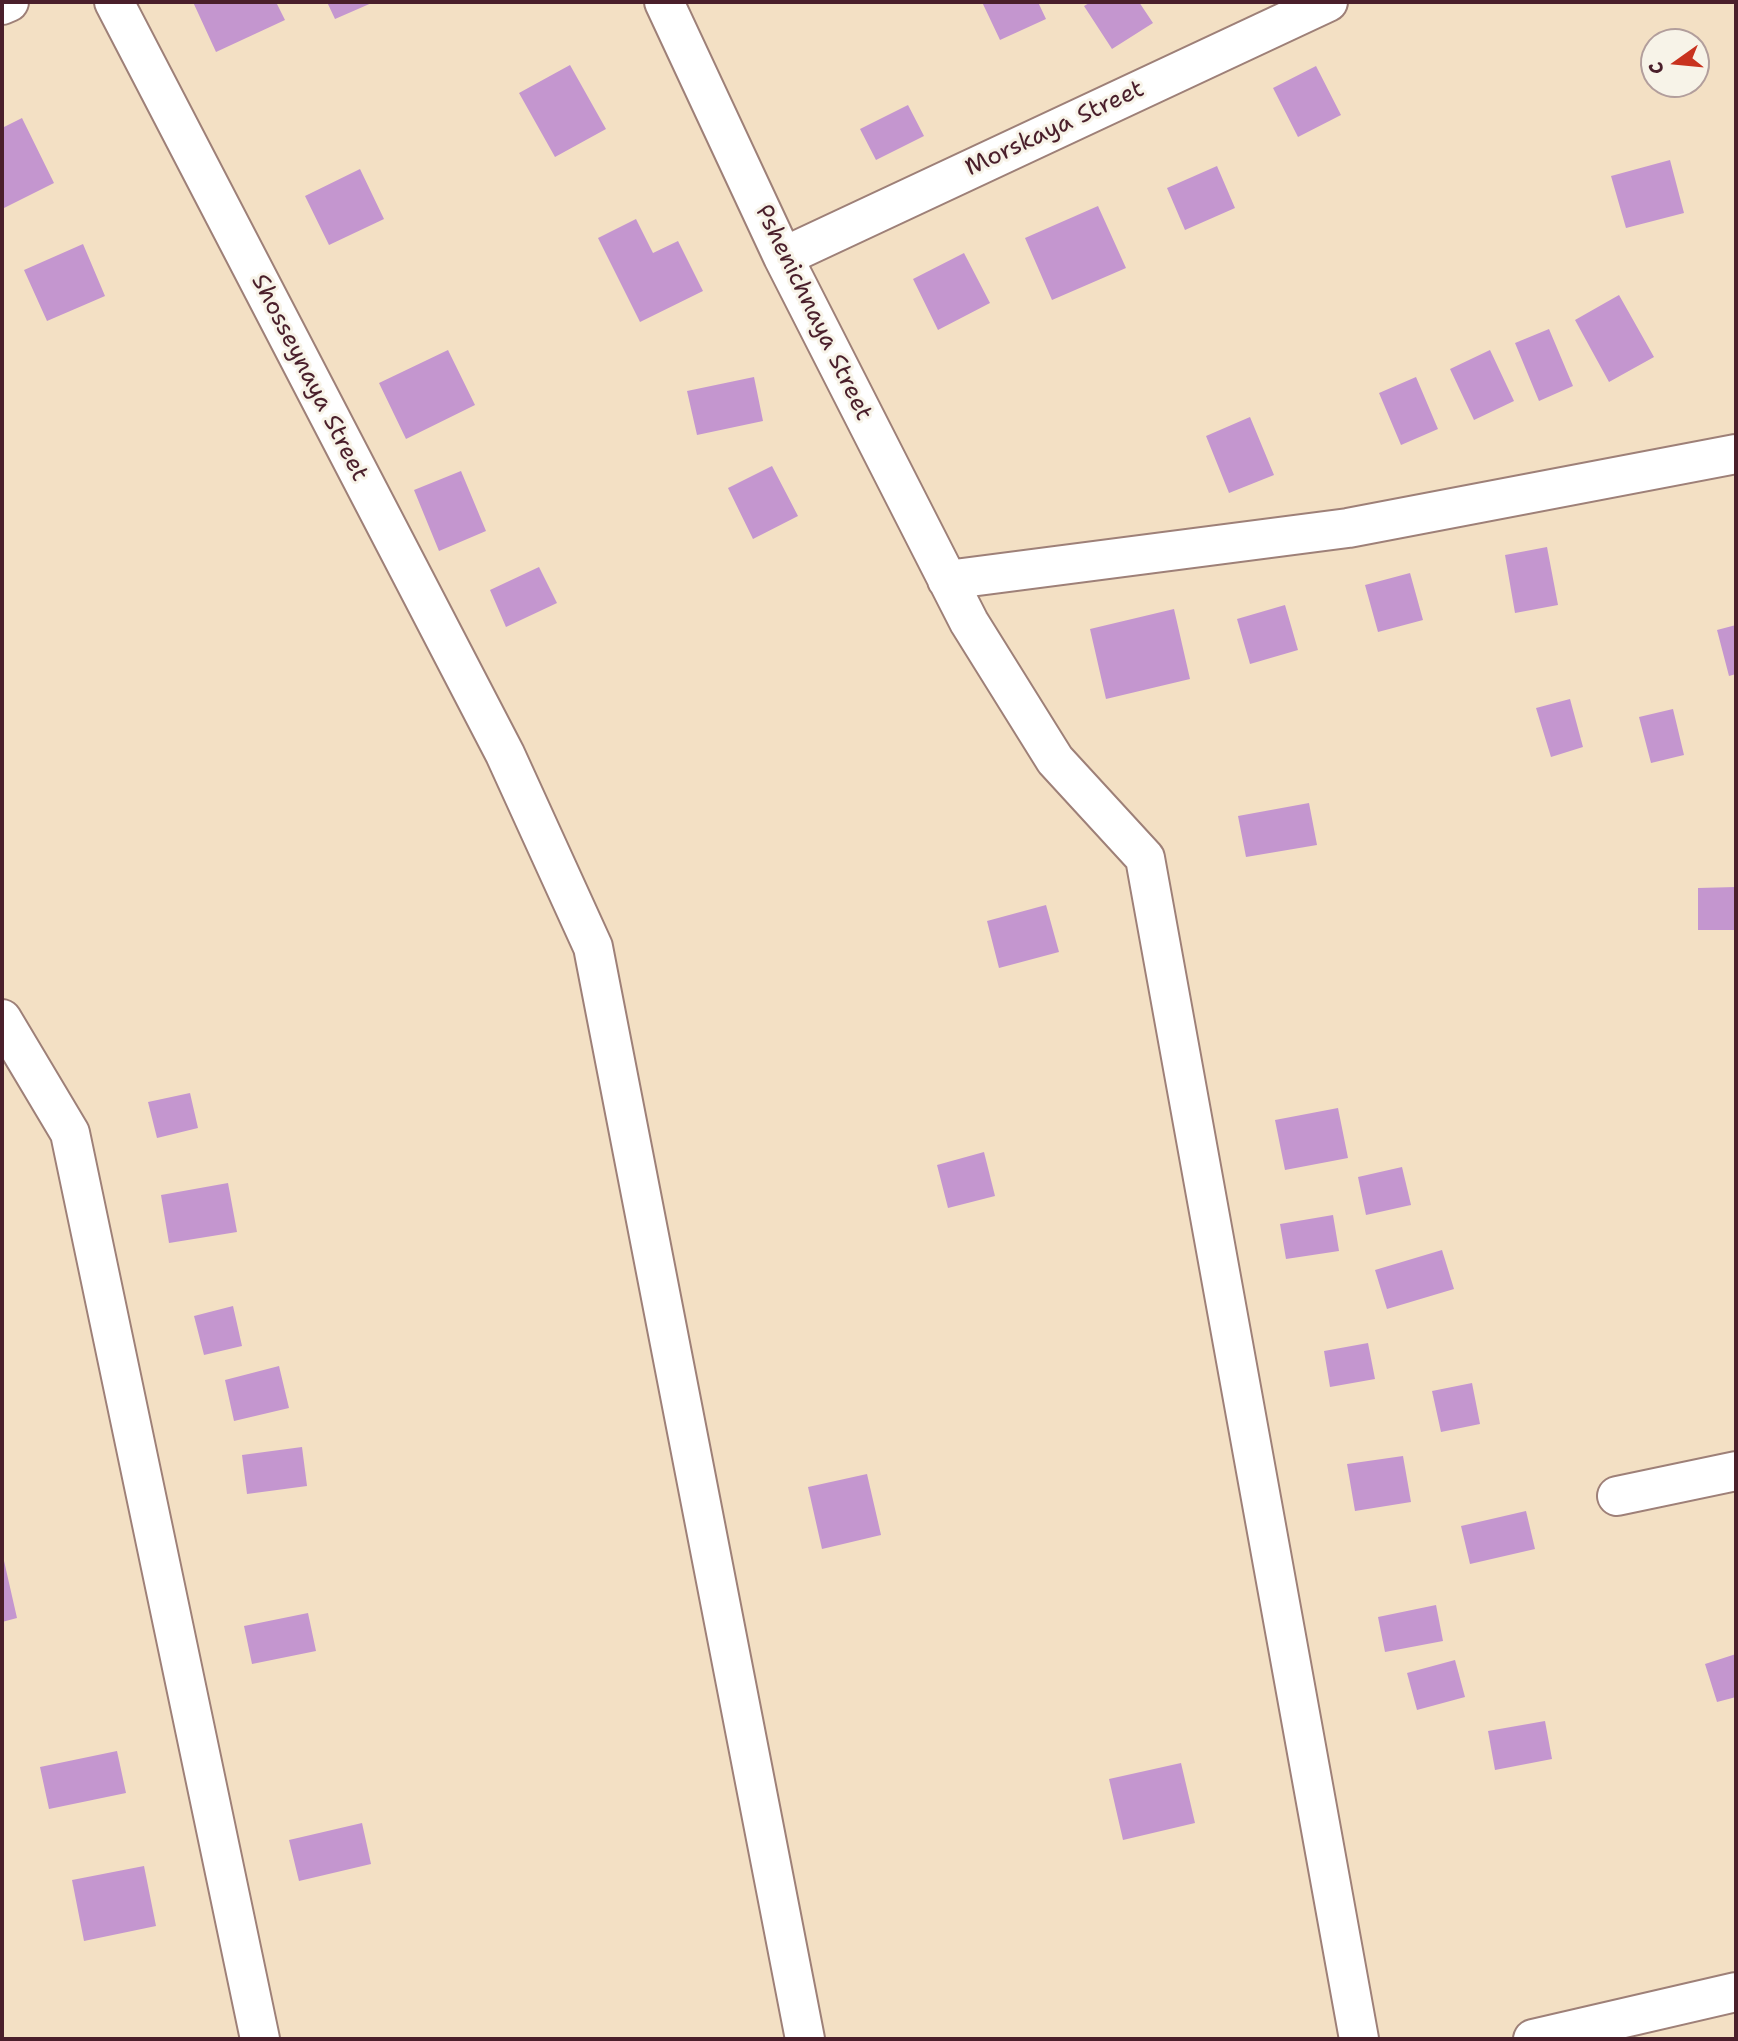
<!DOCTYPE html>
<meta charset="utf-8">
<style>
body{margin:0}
#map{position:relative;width:1738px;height:2041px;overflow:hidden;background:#f3e0c4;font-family:"Shantell Sans",sans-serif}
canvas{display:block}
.frame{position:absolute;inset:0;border:4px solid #4a1f2b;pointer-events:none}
.north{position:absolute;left:1640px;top:28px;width:70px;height:70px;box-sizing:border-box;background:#f7f3e8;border:2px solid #b29e9c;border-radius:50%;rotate:255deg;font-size:19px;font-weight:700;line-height:28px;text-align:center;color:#4a1f2b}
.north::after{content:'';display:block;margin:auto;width:24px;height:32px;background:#c8321e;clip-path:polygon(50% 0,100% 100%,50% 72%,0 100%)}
</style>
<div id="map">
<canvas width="1738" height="2041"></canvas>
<div class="frame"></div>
<div class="north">С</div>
</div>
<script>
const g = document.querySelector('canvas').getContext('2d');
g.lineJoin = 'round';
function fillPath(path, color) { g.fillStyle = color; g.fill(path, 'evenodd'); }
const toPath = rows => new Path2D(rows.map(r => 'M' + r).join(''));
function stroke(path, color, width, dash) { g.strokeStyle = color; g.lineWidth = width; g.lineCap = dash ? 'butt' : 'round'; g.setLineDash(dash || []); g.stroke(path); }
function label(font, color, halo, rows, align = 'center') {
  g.font = font + ' "Shantell Sans",sans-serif'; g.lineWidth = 6; g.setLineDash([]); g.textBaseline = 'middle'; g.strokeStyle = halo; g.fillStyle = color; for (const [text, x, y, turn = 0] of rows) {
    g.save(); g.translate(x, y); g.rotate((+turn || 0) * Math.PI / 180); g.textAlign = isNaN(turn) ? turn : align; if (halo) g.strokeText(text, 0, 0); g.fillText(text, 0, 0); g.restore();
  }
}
const building = toPath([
 [193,2,276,2,285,20,216,52],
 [327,2,374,2,335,19],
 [982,2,1038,2,1046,19,1000,40],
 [1091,2,1139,2,1153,23,1112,49,1084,6],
 [570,65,606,129,555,157,519,93],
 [1316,66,1341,115,1298,137,1273,88],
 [908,105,924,136,876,160,860,129],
 [22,118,54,183,2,209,2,128],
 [1670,160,1684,213,1626,228,1611,176],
 [1217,166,1235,208,1185,230,1167,188],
 [360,169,384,219,329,245,305,196],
 [1098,206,1126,268,1052,300,1025,238],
 [636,219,653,253,678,241,703,291,640,322,598,238],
 [83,244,105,296,47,321,24,270],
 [964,253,990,303,938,330,913,279],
 [1619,295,1654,357,1609,382,1575,320],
 [1549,329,1573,386,1539,401,1515,343],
 [448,350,475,405,406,439,379,383],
 [1490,350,1514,401,1474,420,1450,369],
 [754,377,763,421,697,435,687,391],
 [1416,377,1438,429,1401,445,1379,393],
 [1250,417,1274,475,1229,493,1206,436],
 [772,466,798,516,753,539,728,488],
 [461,471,486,531,439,551,414,490],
 [1547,547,1558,605,1515,613,1505,555],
 [539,567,557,603,506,627,490,590],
 [1410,573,1423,620,1378,632,1365,585],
 [1285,605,1298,650,1250,664,1237,619],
 [1174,609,1190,679,1106,699,1090,629],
 [1736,625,1736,674,1729,676,1717,630],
 [1570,699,1583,747,1551,757,1536,708],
 [1673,709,1684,755,1651,763,1639,717],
 [1309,803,1317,845,1246,857,1238,816],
 [1736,887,1736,930,1698,930,1698,888],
 [1046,905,1059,952,999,968,987,921],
 [190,1093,198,1128,157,1138,148,1102],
 [1338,1108,1348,1158,1285,1170,1275,1120],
 [984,1152,995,1196,948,1208,937,1165],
 [1402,1167,1411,1205,1366,1215,1358,1177],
 [228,1183,237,1232,169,1243,161,1195],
 [1333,1215,1339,1251,1286,1259,1280,1224],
 [1442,1250,1454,1289,1387,1309,1375,1270],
 [233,1306,242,1346,204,1355,194,1316],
 [1368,1343,1375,1379,1330,1387,1324,1351],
 [279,1366,289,1408,234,1421,225,1380],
 [1472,1383,1480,1424,1441,1432,1432,1391],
 [302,1447,307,1486,247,1494,242,1455],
 [1403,1456,1411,1502,1355,1511,1347,1464],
 [867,1474,881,1535,822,1549,808,1487],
 [1526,1511,1535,1549,1470,1564,1461,1526],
 [2,1552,17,1618,2,1622],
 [1436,1605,1443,1641,1385,1652,1378,1617],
 [308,1613,316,1651,252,1664,244,1626],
 [1736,1654,1736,1697,1717,1702,1705,1664],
 [1455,1660,1465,1697,1417,1710,1407,1673],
 [1545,1721,1552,1759,1495,1770,1488,1731],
 [117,1751,126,1793,49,1809,40,1767],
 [1181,1763,1195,1823,1123,1840,1109,1779],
 [362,1823,371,1864,299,1881,289,1840],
 [144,1866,156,1926,84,1941,72,1880]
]);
const minor = toPath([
 [114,2,505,754,593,947,805,2039],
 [664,2,783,257,969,622,1055,760,1145,858,1359,2039],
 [2,5,9,2],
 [783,257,1328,2],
 [947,580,1348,528,1736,454],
 [2,1019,70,1133,260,2039],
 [1617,1496,1736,1471],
 [1533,2039,1736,1992]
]);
const streetNames = [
 ["Morskaya Street",1055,129,-25],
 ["Pshenichnaya Street",813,313,64],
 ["Shosseynaya Street",309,378,63]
];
fillPath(building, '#c496cf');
stroke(minor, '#9e8078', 42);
stroke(minor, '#fff', 38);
label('24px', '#4a1f2b', '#f7f3e8', streetNames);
</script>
